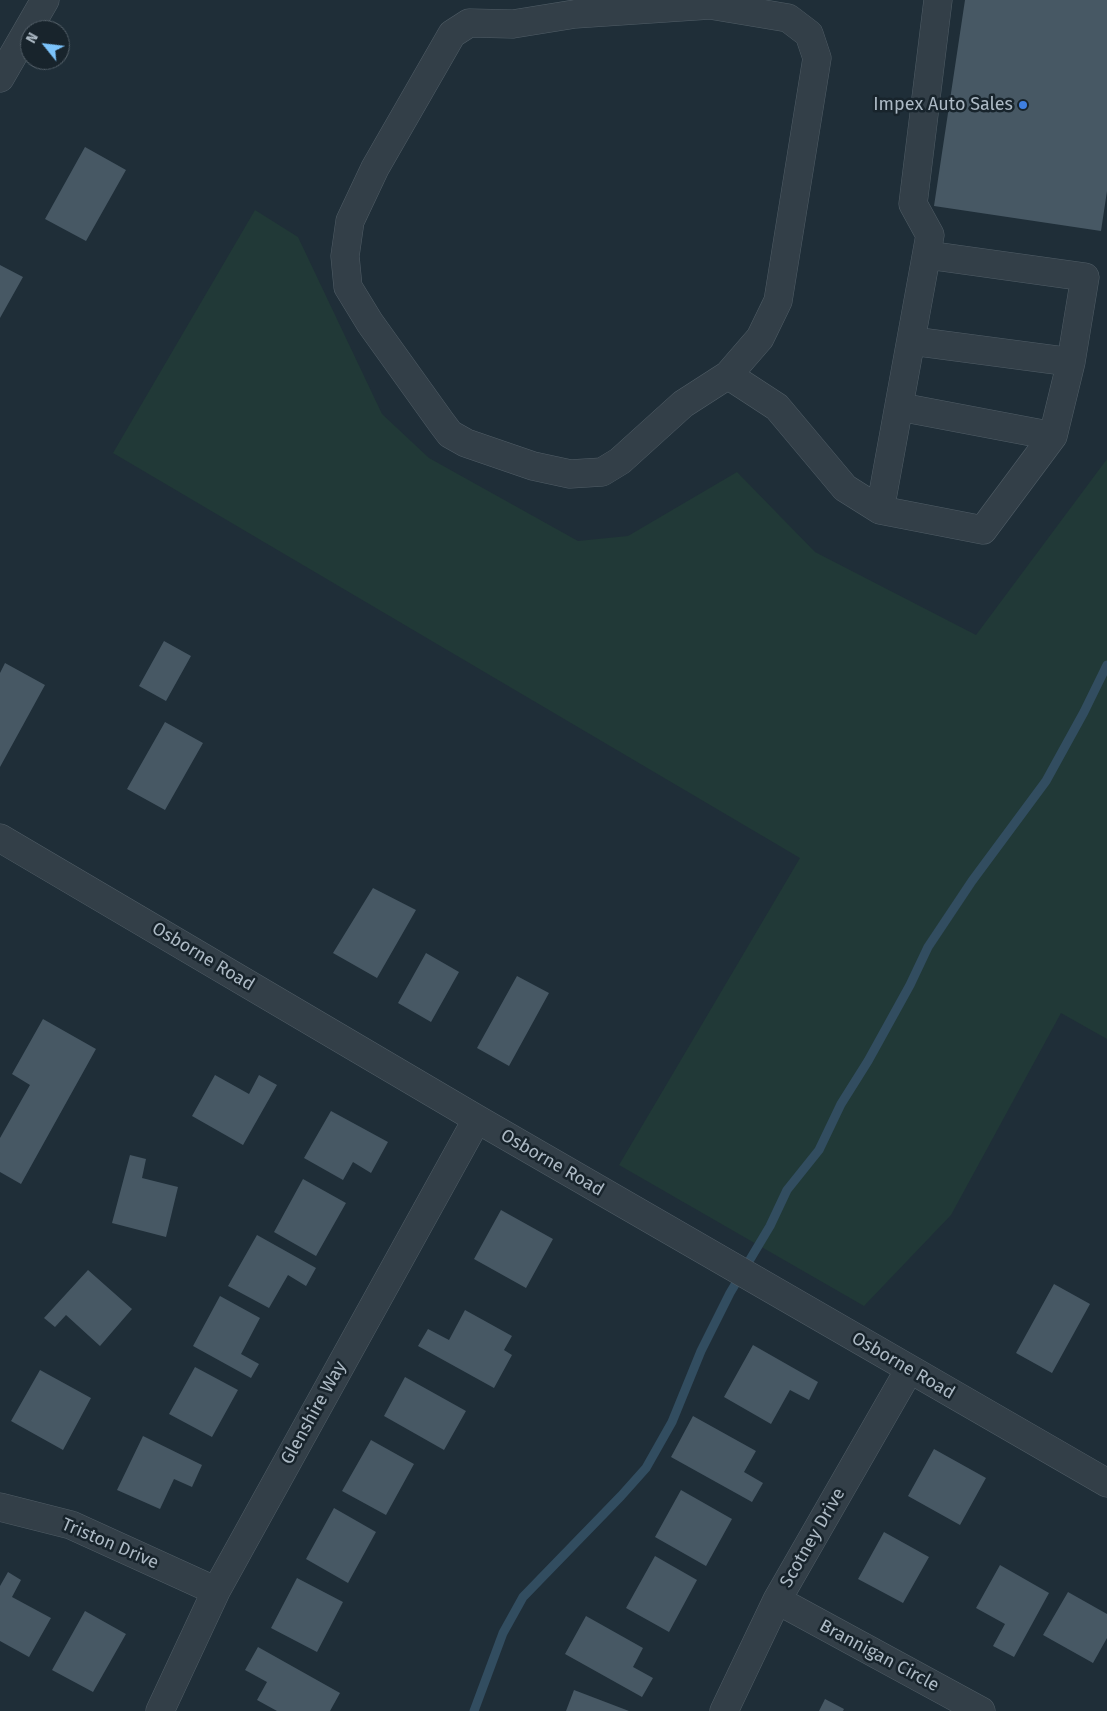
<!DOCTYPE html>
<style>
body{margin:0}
#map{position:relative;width:1107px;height:1711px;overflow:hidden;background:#1f2e38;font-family:"Fira Sans",sans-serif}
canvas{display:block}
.north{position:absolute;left:20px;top:20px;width:50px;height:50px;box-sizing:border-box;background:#18242c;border:1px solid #546069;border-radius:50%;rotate:299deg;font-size:14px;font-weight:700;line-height:20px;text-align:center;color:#adbac5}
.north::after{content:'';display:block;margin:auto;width:18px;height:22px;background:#7bc3fb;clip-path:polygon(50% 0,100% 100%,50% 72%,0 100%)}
</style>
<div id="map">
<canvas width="1107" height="1711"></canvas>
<div class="north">N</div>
</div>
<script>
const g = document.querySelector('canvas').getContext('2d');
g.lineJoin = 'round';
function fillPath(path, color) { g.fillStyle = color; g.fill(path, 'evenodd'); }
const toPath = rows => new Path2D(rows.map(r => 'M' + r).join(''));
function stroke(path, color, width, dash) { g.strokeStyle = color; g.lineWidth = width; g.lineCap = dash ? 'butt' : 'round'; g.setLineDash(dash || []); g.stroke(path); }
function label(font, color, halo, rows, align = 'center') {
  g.font = font + ' "Fira Sans",sans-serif'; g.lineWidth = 5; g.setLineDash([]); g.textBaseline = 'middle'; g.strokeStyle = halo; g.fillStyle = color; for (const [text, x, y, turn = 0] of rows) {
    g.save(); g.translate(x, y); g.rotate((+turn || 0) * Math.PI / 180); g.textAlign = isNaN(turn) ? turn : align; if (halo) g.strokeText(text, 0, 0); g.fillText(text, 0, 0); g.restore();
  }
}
const green = toPath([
 [255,210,298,237,382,414,429,458,578,541,628,536,737,472,815,552,976,635,1107,459,1107,1039,1061,1013,951,1215,864,1306,619,1165,800,858,113,453]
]);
const stream = toPath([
 [474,1711,503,1633,523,1597,621,1496,646,1468,672,1422,701,1351,730,1293,770,1226,787,1190,819,1150,841,1104,868,1061,910,985,928,947,972,881,1046,781,1084,712,1107,665]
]);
const building = toPath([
 [965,0,1107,0,1107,191,1101,231,934,206],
 [85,147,126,170,86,241,45,219],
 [0,265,23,277,0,318],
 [164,641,191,656,166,701,139,686],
 [5,663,45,685,0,767,0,673],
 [165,722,203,743,165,810,127,789],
 [373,888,416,910,377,978,333,953],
 [426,953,459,972,431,1022,398,1003],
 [517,976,549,993,509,1066,477,1048],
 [43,1019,96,1049,21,1184,0,1172,0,1138,30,1085,12,1074],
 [215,1075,249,1094,259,1075,277,1085,243,1145,192,1116],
 [331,1111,388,1142,371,1173,353,1162,343,1180,304,1158],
 [130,1155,146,1159,142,1178,178,1187,166,1237,112,1223],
 [303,1179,346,1203,316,1256,274,1232],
 [501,1210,553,1239,526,1288,474,1259],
 [257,1235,316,1268,306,1286,288,1275,269,1308,228,1286],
 [88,1270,132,1309,100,1346,66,1315,55,1327,44,1318],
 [1054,1284,1090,1304,1052,1373,1016,1353],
 [220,1296,260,1318,241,1354,259,1364,251,1378,193,1346],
 [465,1310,512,1336,504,1350,512,1355,494,1388,418,1346,428,1329,449,1340],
 [753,1345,818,1382,809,1400,790,1390,771,1424,724,1397],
 [195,1367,238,1390,212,1437,169,1414],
 [40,1370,91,1398,63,1450,11,1421],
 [405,1377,466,1411,444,1450,384,1416],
 [693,1416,756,1451,744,1472,763,1483,752,1502,671,1457],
 [143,1436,202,1465,192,1487,174,1479,160,1509,117,1490],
 [371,1440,414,1464,386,1515,342,1491],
 [934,1449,986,1478,960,1525,908,1496],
 [681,1490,732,1519,706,1566,655,1537],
 [334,1508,376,1532,348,1583,306,1559],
 [884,1532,929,1557,903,1603,858,1579],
 [655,1556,697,1580,669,1632,626,1608],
 [1000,1565,1049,1593,1014,1657,993,1646,1005,1624,976,1608],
 [8,1572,21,1580,12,1597,51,1618,29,1657,0,1641,0,1586],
 [297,1578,343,1602,317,1652,271,1628],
 [1068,1592,1107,1614,1107,1638,1093,1663,1043,1635],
 [85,1611,126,1634,93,1692,52,1670],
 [586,1616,643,1648,633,1667,653,1678,642,1697,565,1654],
 [258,1647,340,1693,330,1711,277,1711,257,1700,267,1682,245,1670],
 [574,1690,629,1711,566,1711],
 [825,1699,844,1709,843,1711,819,1711]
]);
const minor = toPath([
 [710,5,788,18,809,34,817,58,778,301,760,338,728,375,683,404,620,461,602,472,570,474,533,466,466,443,450,434,441,422,370,323,348,287,345,256,350,221,375,168,452,34,469,23,513,24,575,14,710,5],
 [0,78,45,0],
 [927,255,1085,277,1071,362],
 [728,375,777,407,845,488,880,510,930,235,913,204,938,0],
 [900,407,1053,436,1071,362,912,341],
 [880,510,983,530,1053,436],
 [0,838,477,1119,1107,1483],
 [0,1507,71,1525,216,1591],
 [777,1600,981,1711],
 [160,1711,216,1591,477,1119],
 [724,1711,777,1600,909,1370]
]);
const markers = [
 [1023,105,5,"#3f7fe0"]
];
const poiNames = [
 ["Impex Auto Sales",1013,105]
];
const streetNames = [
 ["Osborne Road",203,957,31],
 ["Osborne Road",552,1163,30],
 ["Osborne Road",903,1366,30],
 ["Glenshire Way",314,1413,-61],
 ["Scotney Drive",813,1538,-60],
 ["Triston Drive",110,1544,23],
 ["Brannigan Circle",879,1656,28]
];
fillPath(green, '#213937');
stroke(stream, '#324d60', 9);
fillPath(building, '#475864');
stroke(minor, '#505d66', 29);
stroke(minor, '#333f48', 28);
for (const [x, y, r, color] of markers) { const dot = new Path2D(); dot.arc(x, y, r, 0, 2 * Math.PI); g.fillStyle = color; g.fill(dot); stroke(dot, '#18242c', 2); }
label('18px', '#adbac5', '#18242c', poiNames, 'right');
label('18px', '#adbac5', '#18242c', streetNames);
</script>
